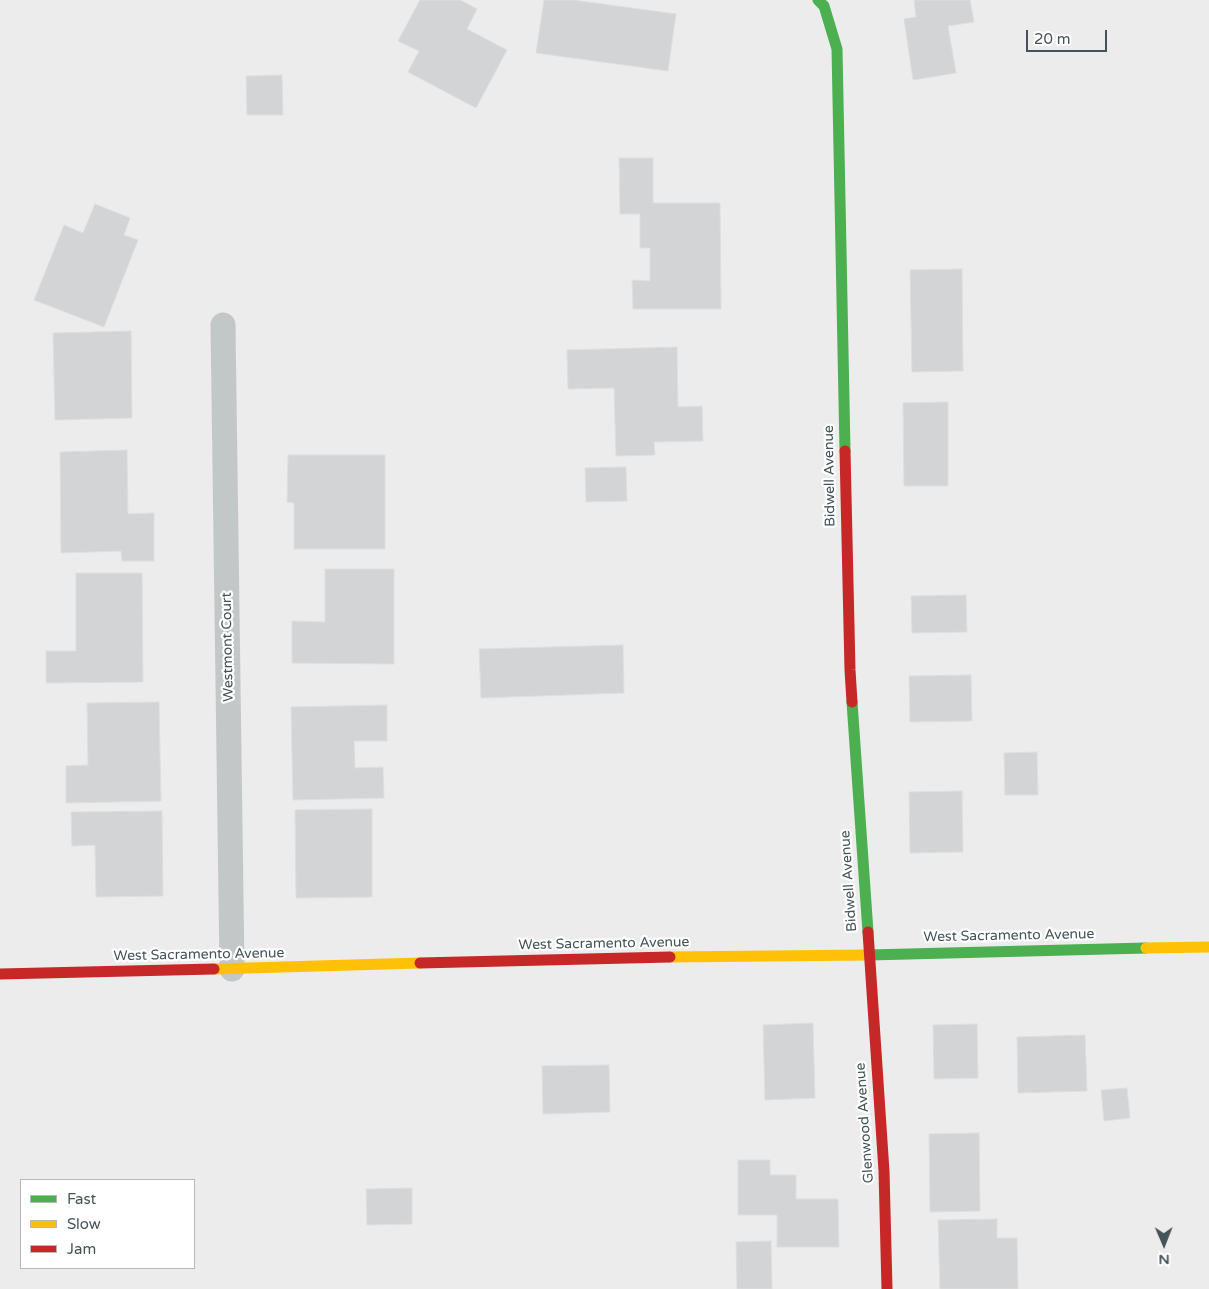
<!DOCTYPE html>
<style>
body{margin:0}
#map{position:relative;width:1209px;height:1289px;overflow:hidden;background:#edecec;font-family:"Varela Round",sans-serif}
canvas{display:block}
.legend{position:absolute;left:20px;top:1179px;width:175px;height:90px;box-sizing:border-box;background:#fff;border:1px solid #b4babc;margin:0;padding:6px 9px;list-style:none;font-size:15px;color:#445358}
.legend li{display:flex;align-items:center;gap:10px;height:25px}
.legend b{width:25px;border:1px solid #b4babc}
.north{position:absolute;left:1139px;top:1219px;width:50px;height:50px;-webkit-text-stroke:4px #fff;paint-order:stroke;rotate:179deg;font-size:14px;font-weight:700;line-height:20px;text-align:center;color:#445358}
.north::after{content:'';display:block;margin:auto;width:18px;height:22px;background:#445358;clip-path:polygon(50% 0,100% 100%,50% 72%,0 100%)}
.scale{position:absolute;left:1026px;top:30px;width:81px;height:22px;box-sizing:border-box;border:2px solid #445358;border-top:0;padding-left:6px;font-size:15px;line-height:18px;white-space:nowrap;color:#445358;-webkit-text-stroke:4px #fff;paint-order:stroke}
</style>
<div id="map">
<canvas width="1209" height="1289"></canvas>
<ul class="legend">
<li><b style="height:6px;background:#4caf50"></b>Fast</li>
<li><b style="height:6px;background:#ffc107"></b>Slow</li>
<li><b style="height:6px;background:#c62828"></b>Jam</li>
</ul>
<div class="north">N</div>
<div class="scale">20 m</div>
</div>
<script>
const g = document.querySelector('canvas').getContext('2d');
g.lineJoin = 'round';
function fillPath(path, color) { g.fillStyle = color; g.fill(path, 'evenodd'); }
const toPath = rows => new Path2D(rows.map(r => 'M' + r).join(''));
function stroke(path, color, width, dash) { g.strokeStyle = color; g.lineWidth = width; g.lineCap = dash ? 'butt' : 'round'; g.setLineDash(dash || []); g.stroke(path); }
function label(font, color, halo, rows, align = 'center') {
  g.font = font + ' "Varela Round",sans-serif'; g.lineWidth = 4.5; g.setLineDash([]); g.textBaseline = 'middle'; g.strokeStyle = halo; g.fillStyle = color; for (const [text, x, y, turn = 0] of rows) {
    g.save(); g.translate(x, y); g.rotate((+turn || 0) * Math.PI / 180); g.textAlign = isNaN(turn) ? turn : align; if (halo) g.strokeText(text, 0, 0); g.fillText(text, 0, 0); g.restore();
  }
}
const building = toPath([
 [420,0,460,0,477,9,467,29,507,50,476,108,408,72,419,51,398,41,420,0],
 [544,0,573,0,676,14,668,71,536,53,544,0],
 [914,0,970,0,974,22,948,26,956,73,913,80,904,19,916,17,914,0],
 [282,75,283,115,247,115,246,76,282,75],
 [619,158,653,158,653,203,720,203,721,309,633,309,632,280,650,281,650,248,640,248,640,214,620,214,619,158],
 [95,204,130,218,124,235,138,240,104,327,34,300,64,225,83,233,95,204],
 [962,269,963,371,912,372,910,270,962,269],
 [131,331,132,418,55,420,53,333,131,331],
 [677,347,678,407,702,406,703,441,654,442,655,455,616,456,614,388,568,389,567,350,677,347],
 [948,402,948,486,904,486,903,403,948,402],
 [127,450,128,514,154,513,154,561,122,561,121,551,61,553,60,452,127,450],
 [288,455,385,455,385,549,294,549,294,503,287,502,288,455],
 [626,467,627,501,586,502,585,468,626,467],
 [325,569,394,569,394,664,292,663,292,621,325,622,325,569],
 [76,573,142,573,143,682,46,683,46,651,76,651,76,573],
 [966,595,967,632,912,633,911,596,966,595],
 [623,645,624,693,481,698,479,649,623,645],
 [971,675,972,721,910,722,909,676,971,675],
 [159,702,161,801,66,803,66,766,88,765,87,703,159,702],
 [387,705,387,741,354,741,355,768,383,767,384,798,293,800,291,707,387,705],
 [1037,752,1038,795,1005,795,1004,753,1037,752],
 [962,791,963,852,910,853,909,792,962,791],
 [372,809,372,897,296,898,295,810,372,809],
 [162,811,163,896,96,897,95,845,72,846,71,812,162,811],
 [813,1023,815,1098,765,1100,763,1025,813,1023],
 [977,1024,978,1078,934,1079,933,1025,977,1024],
 [1085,1035,1087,1091,1018,1093,1017,1037,1085,1035],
 [609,1065,610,1112,543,1114,542,1066,609,1065],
 [1127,1088,1130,1118,1104,1121,1101,1090,1127,1088],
 [979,1133,980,1211,930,1212,929,1134,979,1133],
 [738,1160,770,1160,770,1175,796,1175,796,1199,838,1199,839,1247,777,1247,777,1215,738,1215,738,1160],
 [412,1188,412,1224,367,1225,366,1189,412,1188],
 [997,1219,997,1238,1017,1238,1018,1289,940,1289,938,1220,997,1219],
 [771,1241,772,1289,737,1289,736,1242,771,1241]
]);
const street = toPath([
 [223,325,232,969]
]);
const fast = toPath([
 [818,0,824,6,837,49,845,451],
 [852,702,868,932],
 [869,955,1146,948]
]);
const slow = toPath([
 [1146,948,1209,947],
 [670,957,869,955],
 [214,969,420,963]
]);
const jam = toPath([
 [845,451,850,670,852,702],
 [868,932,884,1171,887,1289],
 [420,963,670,957],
 [0,974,214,969]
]);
const streetNames = [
 ["Bidwell Avenue",830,476,-91],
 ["Westmont Court",228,647,-91],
 ["Bidwell Avenue",849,881,-94],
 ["West Sacramento Avenue",1009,936,-1],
 ["West Sacramento Avenue",604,944,-1],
 ["West Sacramento Avenue",199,955,-1],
 ["Glenwood Avenue",865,1123,-94]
];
fillPath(building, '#d3d4d5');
stroke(building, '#dededf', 1);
stroke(street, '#c4c7c8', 25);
stroke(fast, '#4caf50', 11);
stroke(slow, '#ffc107', 11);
stroke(jam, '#c62828', 11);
label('14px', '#445358', '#fff', streetNames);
</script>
